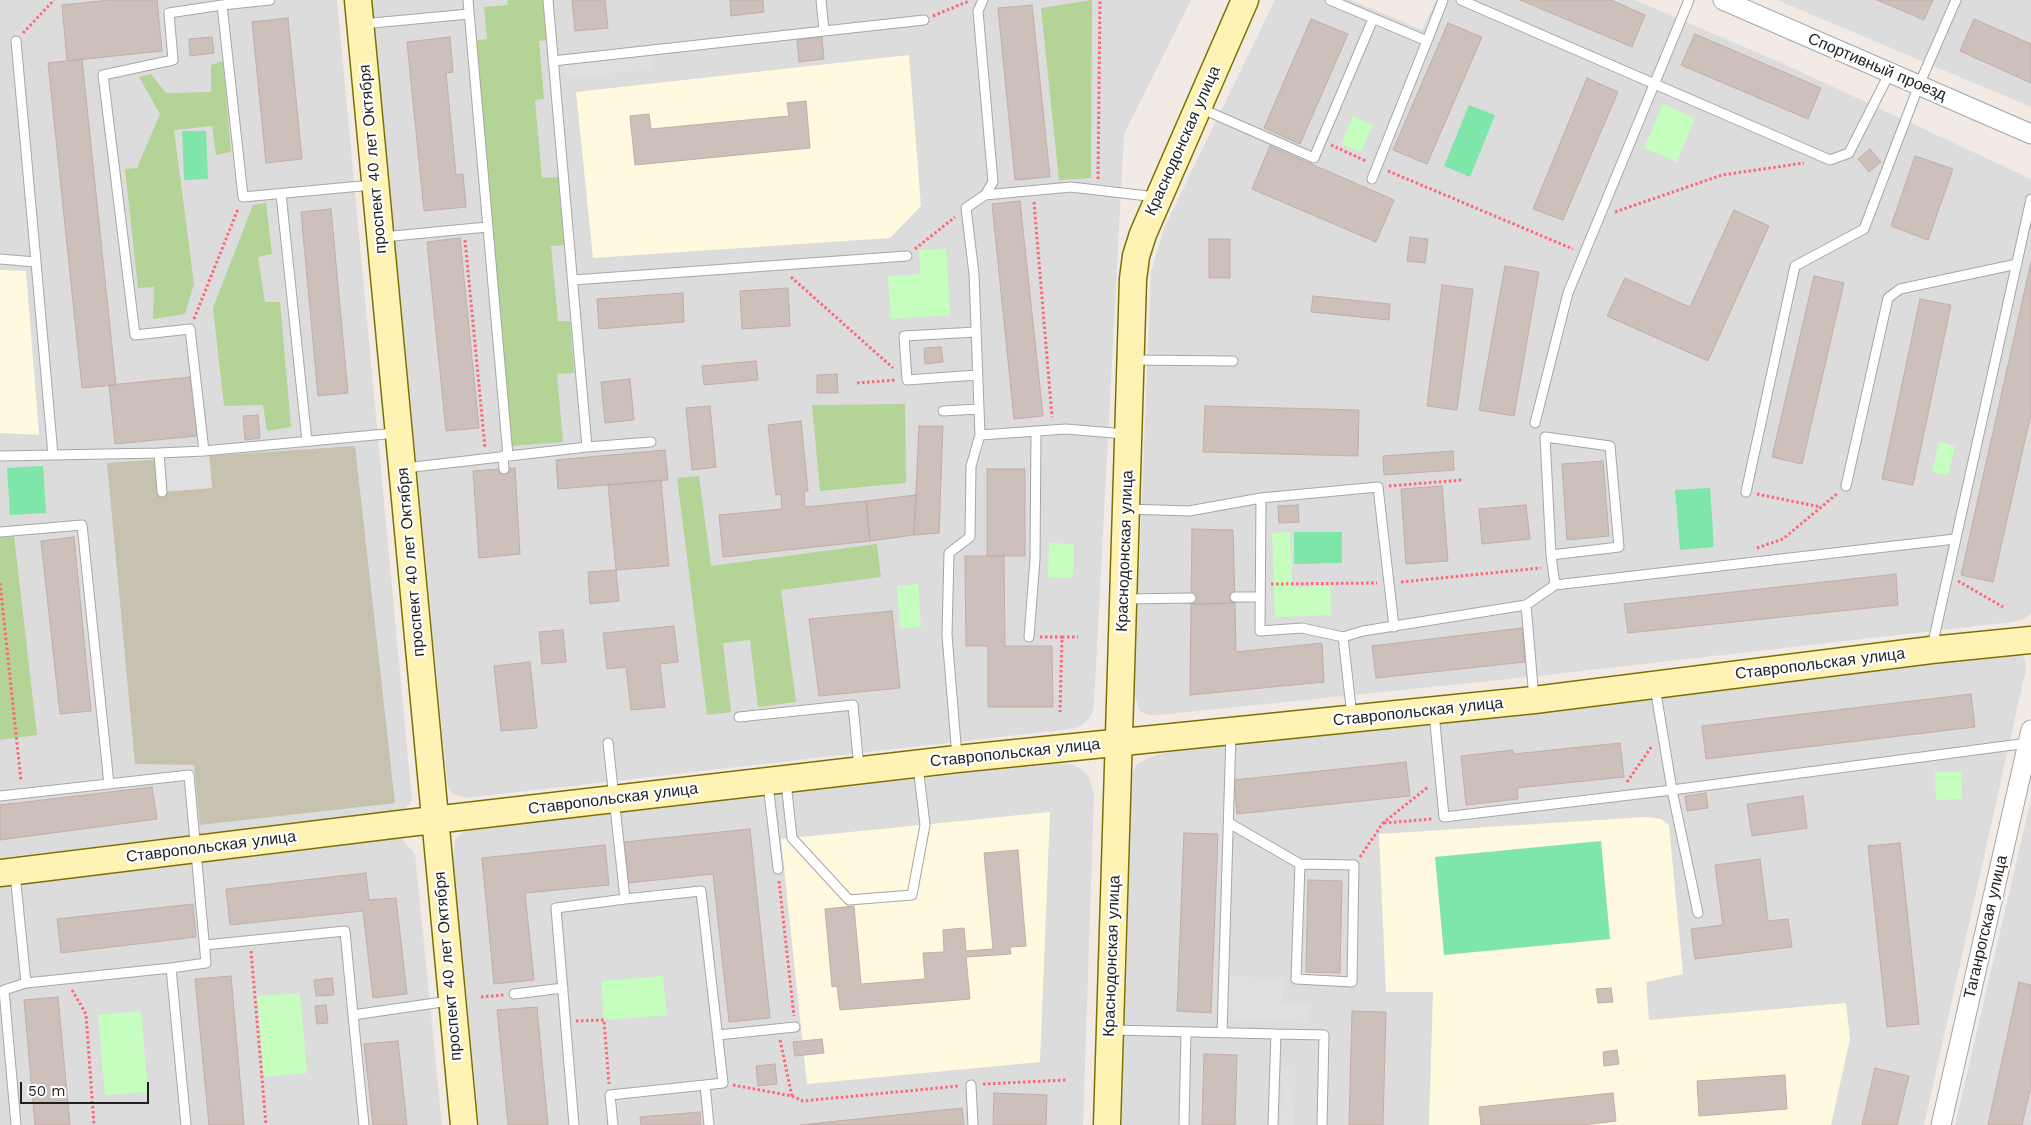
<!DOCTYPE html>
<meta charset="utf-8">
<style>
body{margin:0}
#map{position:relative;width:2031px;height:1125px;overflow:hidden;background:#f1eae5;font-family:"Work Sans",sans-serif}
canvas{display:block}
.scale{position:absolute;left:20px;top:1082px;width:129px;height:22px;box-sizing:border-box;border:2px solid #1f1f1f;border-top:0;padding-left:6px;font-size:15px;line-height:18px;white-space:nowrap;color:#1f1f1f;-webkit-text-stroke:4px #fff;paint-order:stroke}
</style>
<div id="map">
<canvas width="2031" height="1125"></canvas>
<div class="scale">50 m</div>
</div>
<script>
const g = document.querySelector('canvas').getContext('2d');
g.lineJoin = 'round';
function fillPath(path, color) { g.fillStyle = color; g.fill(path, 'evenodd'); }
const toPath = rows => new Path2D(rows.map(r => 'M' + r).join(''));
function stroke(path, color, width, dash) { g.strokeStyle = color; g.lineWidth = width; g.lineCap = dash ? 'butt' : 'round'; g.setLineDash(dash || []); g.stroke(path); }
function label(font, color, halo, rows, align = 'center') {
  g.font = font + ' "Work Sans",sans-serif'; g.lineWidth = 4.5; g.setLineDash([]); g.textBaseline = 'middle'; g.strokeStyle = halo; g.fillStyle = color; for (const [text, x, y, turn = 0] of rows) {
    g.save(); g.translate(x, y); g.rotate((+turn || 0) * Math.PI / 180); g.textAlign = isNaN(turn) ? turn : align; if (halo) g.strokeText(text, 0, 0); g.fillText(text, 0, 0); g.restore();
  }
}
const residential = toPath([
 [0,0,337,0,412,801,404,810,0,858],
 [372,0,1191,0,1124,134,1094,704,1092,714,1087,721,1079,727,1070,729,466,798,452,794,447,784],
 [1275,0,1351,0,1422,30,1436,0,1635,0,1784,64,2031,179,2031,613,2026,618,2012,622,1529,677,1158,715,1148,715,1140,711,1134,694,1151,272,1165,226],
 [1777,0,2031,0,2031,107],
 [2009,649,2021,654,2025,660,2026,669,1924,1125,1122,1125,1132,775,1137,764,1150,757,1164,753],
 [1050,764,1072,764,1082,770,1089,777,1094,794,1083,1125,479,1125,453,860,455,840,462,833,470,828],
 [2031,799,2031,1125,1955,1125],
 [399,836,415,854,442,1125,0,1125,0,886]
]);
const education = toPath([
 [909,55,921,206,890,238,593,258,576,92],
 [0,270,26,271,39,435,0,433],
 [1050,812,1040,1062,807,1084,781,839],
 [1646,817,1661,819,1669,825,1683,974,1646,982,1649,1020,1846,1003,1850,1039,1831,1125,1429,1125,1433,992,1386,992,1379,834]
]);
const construction = toPath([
 [355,446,395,803,200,825,194,765,135,764,107,463]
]);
const forest = toPath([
 [507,0,543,0,547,40,539,41,544,99,535,100,542,178,558,177,564,245,551,246,558,321,570,321,574,373,557,374,563,442,512,446,475,41,487,39,484,7,508,5],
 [1092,0,1091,178,1059,180,1041,8],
 [223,61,231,152,216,155,212,126,174,130,194,284,185,314,153,319,154,287,138,288,125,169,137,168,160,114,139,77,151,74,166,93,211,92,211,65],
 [266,203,272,254,258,257,265,302,280,302,291,427,267,431,263,405,224,406,213,308,253,205],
 [905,404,906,483,820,491,812,405],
 [699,476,711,566,877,544,881,577,781,590,796,702,758,707,750,640,723,643,731,712,707,715,677,478],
 [14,535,37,735,0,740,0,537]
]);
const park = toPath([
 [1663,104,1695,118,1677,162,1644,148],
 [1353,116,1373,125,1361,152,1341,144],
 [946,249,950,315,891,319,888,276,920,274,919,250],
 [1939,442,1955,446,1948,475,1932,472],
 [1290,532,1292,587,1330,586,1331,615,1275,617,1272,533],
 [1049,543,1074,544,1073,578,1048,577],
 [918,584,921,627,900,628,897,586],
 [1935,772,1961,772,1962,799,1936,800],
 [663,976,667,1015,604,1020,601,981],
 [300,993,307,1073,264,1077,257,996],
 [141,1011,148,1092,105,1095,98,1015]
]);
const pitch = toPath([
 [1469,105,1495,115,1470,177,1444,166],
 [182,131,206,131,208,179,184,180],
 [43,466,46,513,10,515,7,468],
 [1710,488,1714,547,1680,550,1675,490],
 [1294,532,1342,532,1342,563,1294,564],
 [1601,841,1610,939,1444,955,1435,857]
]);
const parking = toPath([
 [650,53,651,69,564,79,562,62],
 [209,452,212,488,162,492,159,457],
 [1224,976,1283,979,1282,1002,1311,1004,1310,1023,1222,1019],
 [1282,1065,1295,1065,1294,1125,1281,1125]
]);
const building = toPath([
 [110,0,157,0,162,51,67,61,62,5,110,0],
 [572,0,605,0,608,28,575,31,572,0],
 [730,0,763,0,764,12,731,16,730,0],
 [1520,0,1611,0,1645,15,1632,47,1520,0],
 [1877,0,1933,0,1924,20,1877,0],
 [1032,5,1050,177,1015,180,998,8,1032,5],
 [288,18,302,159,266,163,252,22,288,18],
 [1311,19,1348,34,1300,144,1264,128,1311,19],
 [1974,19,2031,44,2031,83,1960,51,1974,19],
 [1448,23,1482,37,1427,164,1393,150,1448,23],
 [1695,34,1821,88,1808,119,1681,65,1695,34],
 [212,37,214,53,190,56,189,39,212,37],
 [450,37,453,72,446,73,456,175,463,174,466,207,424,211,407,42,450,37],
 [822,37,824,59,799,62,797,40,822,37],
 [82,59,116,385,82,388,48,63,82,59],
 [1587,78,1618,92,1563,220,1533,209,1587,78],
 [806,101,810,148,635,165,630,116,649,114,651,129,789,116,787,103,806,101],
 [1270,146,1394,200,1376,242,1252,189,1270,146],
 [1870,149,1881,162,1869,172,1858,159,1870,149],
 [1915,156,1953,169,1928,240,1891,226,1915,156],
 [1020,201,1043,416,1014,419,992,204,1020,201],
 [331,209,348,393,318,396,301,212,331,209],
 [1734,210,1769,226,1708,361,1607,316,1625,278,1690,307,1734,210],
 [1410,237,1428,239,1425,263,1407,261,1410,237],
 [460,238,479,428,446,431,427,242,460,238],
 [1209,239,1230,239,1230,278,1209,278,1209,239],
 [2031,262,2031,414,1993,582,1961,575,2031,262],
 [1505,266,1539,272,1514,416,1479,410,1505,266],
 [1814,276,1844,283,1802,464,1772,457,1814,276],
 [1442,285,1473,289,1457,410,1427,406,1442,285],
 [788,288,790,326,742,329,740,291,788,288],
 [683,293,684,322,599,329,597,299,683,293],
 [1313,296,1390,304,1389,320,1311,312,1313,296],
 [1920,299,1951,305,1913,485,1882,479,1920,299],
 [941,347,943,362,925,364,924,348,941,347],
 [756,361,758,380,704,385,702,366,756,361],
 [837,374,838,393,817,393,817,375,837,374],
 [191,377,197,436,115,444,109,385,191,377],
 [630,379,634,420,605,423,601,382,630,379],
 [710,406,716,467,692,470,686,408,710,406],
 [1205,406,1359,410,1358,456,1203,452,1205,406],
 [258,415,260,438,245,440,243,416,258,415],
 [801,421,808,491,804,492,805,507,866,501,870,541,723,557,719,515,782,509,781,494,776,495,768,425,801,421],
 [919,426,943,426,939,533,914,535,919,426],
 [665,450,668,480,558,489,556,460,665,450],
 [1453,451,1454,470,1384,475,1383,456,1453,451],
 [1603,461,1609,536,1567,540,1562,464,1603,461],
 [515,468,520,554,479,558,473,471,515,468],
 [987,469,1025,469,1025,556,987,556,987,469],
 [661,480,669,566,616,570,608,485,661,480],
 [1442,486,1448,561,1406,564,1401,489,1442,486],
 [916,495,914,535,870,541,866,501,916,495],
 [1298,505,1299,522,1279,523,1278,506,1298,505],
 [1526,505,1530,539,1482,544,1479,509,1526,505],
 [1192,529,1233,530,1235,603,1191,604,1192,529],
 [74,537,91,711,60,714,41,541,74,537],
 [965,556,1004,556,1005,646,1052,646,1053,707,988,707,988,646,966,646,965,556],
 [616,570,619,601,590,604,588,572,616,570],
 [1896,574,1898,605,1628,633,1624,604,1896,574],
 [1235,603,1236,652,1322,643,1324,682,1190,695,1191,604,1235,603],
 [892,611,900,688,819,696,809,619,892,611],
 [674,626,678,662,660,664,665,707,631,710,626,667,607,669,603,633,674,626],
 [1522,628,1525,662,1376,678,1372,646,1522,628],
 [563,630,566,662,542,664,539,632,563,630],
 [530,662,537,728,501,731,494,666,530,662],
 [1971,694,1975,727,1706,759,1702,726,1971,694],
 [1620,743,1624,777,1517,788,1518,799,1466,805,1461,756,1513,750,1514,754,1620,743],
 [1406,762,1410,796,1237,814,1234,780,1406,762],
 [152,787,157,819,0,840,0,805,152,787],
 [1706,793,1708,808,1687,811,1685,796,1706,793],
 [1803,796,1807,828,1752,836,1747,804,1803,796],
 [750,829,770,1018,729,1022,713,874,628,883,624,842,750,829],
 [1184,833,1218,834,1211,1013,1177,1011,1184,833],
 [1900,843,1919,1024,1887,1027,1868,846,1900,843],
 [605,845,609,885,525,893,534,980,494,984,482,858,605,845],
 [1018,850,1026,946,1010,947,1011,954,966,957,970,999,840,1010,837,986,832,987,825,909,854,906,861,984,925,979,923,953,944,952,943,930,964,928,966,951,993,949,984,853,1018,850],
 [1760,859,1768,921,1788,919,1792,947,1695,959,1691,929,1723,925,1715,865,1760,859],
 [366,873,369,900,396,898,407,994,373,998,363,911,230,925,226,889,366,873],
 [1308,880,1342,881,1340,973,1306,972,1308,880],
 [193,904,196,937,61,953,57,919,193,904],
 [231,976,244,1125,209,1125,195,979,231,976],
 [332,978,334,995,316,996,314,980,332,978],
 [2019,982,2031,985,2031,1086,2026,1108,2022,1125,1988,1125,2019,982],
 [1611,988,1613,1002,1598,1003,1596,989,1611,988],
 [58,997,70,1125,35,1125,24,1000,58,997],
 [326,1005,328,1023,317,1024,315,1006,326,1005],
 [537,1007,548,1125,508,1125,497,1010,537,1007],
 [1352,1011,1386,1012,1383,1125,1349,1125,1352,1011],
 [822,1039,824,1053,795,1056,793,1042,822,1039],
 [398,1041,407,1125,373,1125,364,1044,398,1041],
 [1617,1050,1619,1064,1604,1066,1603,1052,1617,1050],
 [1204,1054,1237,1055,1235,1125,1202,1125,1204,1054],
 [775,1064,777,1084,758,1086,756,1066,775,1064],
 [1875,1068,1909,1076,1897,1125,1862,1125,1875,1068],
 [1785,1075,1787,1109,1699,1116,1697,1081,1785,1075],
 [994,1093,1047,1095,1046,1125,993,1125,994,1093],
 [1613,1093,1616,1121,1583,1125,1481,1125,1479,1107,1613,1093],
 [962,1108,964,1125,800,1125,962,1108],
 [700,1112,701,1125,641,1125,640,1117,700,1112]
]);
const path = toPath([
 [933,16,969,1],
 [23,33,54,0],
 [1331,145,1366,161],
 [1388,171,1573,249],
 [1098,179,1100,0],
 [1034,202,1052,417],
 [1615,212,1722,175,1804,163],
 [465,240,485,448],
 [915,249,955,217],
 [791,277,893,368],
 [194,319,238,209],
 [857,383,896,380],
 [1389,486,1462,480],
 [1757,494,1821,507],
 [1757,548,1783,539,1838,493],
 [1958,581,2003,607],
 [1401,582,1541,568],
 [0,583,21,781],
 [1271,584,1377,583],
 [1040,637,1062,637,1060,712],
 [1062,637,1078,637],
 [1627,782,1652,746],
 [1384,823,1432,819],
 [1360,857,1383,823,1428,787],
 [779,881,794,1016],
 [251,951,266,1125],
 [72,990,86,1014,94,1125],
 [481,997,504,995],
 [576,1021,604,1020,609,1084],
 [780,1040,792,1096],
 [983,1084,1067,1080],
 [733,1085,792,1096,803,1101,959,1086]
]);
const lane = toPath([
 [468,0,508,456],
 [548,0,587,447],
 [821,0,824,31],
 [983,0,978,11,993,182,985,195,966,208,974,274,980,435,1066,429,1125,434],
 [1330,0,1427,41,1443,0],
 [1461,0,1830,160,1849,153,1890,72],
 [222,5,270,0],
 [362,24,469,14],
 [16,41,36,262],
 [553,61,924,20],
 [1200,108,1314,158,1373,19],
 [1372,179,1427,41],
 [372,185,243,197,222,5,169,13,173,60,103,75,135,335,190,329,204,451,396,433],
 [281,194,307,441],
 [985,195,1071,187,1156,197],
 [383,237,487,227],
 [0,259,36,262,53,455],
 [573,280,907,256],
 [976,332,904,336,907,380,977,375],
 [1133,360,1233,361],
 [943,411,979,409],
 [1535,423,1568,293,1689,0],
 [159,453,204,451],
 [0,456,159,453,162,492],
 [503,456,504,469],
 [405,468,587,447,651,442],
 [1846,486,1888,298,1900,289,2017,264],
 [1746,492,1795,266,1864,229,1919,85,1956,0],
 [1261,498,1378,487,1394,627],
 [1127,509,1189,511,1261,498,1260,631,1302,628,1343,637,1363,631,1526,605],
 [0,532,82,525,109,784],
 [1551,555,1619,547,1610,446,1545,437,1551,555,1555,585],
 [1235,597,1260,597],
 [1126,599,1191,598],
 [1029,637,1035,559,1036,431],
 [1343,637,1352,716],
 [1932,647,2031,199],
 [1655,687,1672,790,1698,913],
 [1534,699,1526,605,1555,585,1955,539],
 [1434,713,1444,817,1672,790,2028,743],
 [739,717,853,705,859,768],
 [608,743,625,899,701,891,723,1083,705,1085,709,1125],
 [957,757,947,635,949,553,970,537,971,466,980,435],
 [786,782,792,838,849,900,912,895,925,825,918,766],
 [768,784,778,869],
 [0,796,189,775,206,963,171,968,186,1125],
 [1229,823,1300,864,1296,979,1352,982,1354,865,1300,864],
 [15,874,26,983,4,990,16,1125],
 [205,945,345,931,353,1015],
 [26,983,171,968],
 [514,994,563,988],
 [1113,1030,1276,1034,1273,1125],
 [1222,1033,1231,733],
 [1276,1034,1324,1035,1322,1125],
 [718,1035,795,1027],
 [971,1085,973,1125],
 [364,1125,353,1015,449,1001],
 [574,1125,556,908,625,899],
 [613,1125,610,1095,705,1085],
 [1184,1125,1186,1032]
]);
const street = toPath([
 [1723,0,2031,134],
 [1941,1125,2031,730]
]);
const secondary = toPath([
 [358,0,464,1125],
 [0,873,408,823,957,759,1534,700,1931,650,2031,640],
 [1107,1125,1133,279,1136,256,1143,234,1245,0]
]);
const streetNames = [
 ["Спортивный проезд",1877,67,23],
 ["Краснодонская улица",1183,141,-66],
 ["проспект 40 лет Октября",373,159,-95],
 ["Краснодонская улица",1125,551,-88],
 ["проспект 40 лет Октября",411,562,-95],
 ["Ставропольская улица",1820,664,-7],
 ["Ставропольская улица",1418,712,-6],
 ["Ставропольская улица",1015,753,-6],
 ["Ставропольская улица",613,799,-7],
 ["Ставропольская улица",211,847,-7],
 ["Таганрогская улица",1986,927,-77],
 ["Краснодонская улица",1112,956,-88],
 ["проспект 40 лет Октября",448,966,-95]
];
fillPath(residential, '#dddcdc');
fillPath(education, '#fff9df');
fillPath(construction, '#c6c2af');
fillPath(forest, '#b4d396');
fillPath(park, '#c6febf');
fillPath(pitch, '#7de6a8');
fillPath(parking, '#dfdfdf');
fillPath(building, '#cdbfba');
stroke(building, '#c4ada6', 1);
stroke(lane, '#a6a6a6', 11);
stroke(street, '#a6a6a6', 21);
stroke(secondary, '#7c7100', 29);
stroke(path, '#ff6776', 3, [2.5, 2.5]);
stroke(lane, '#fff', 9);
stroke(street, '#fff', 19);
stroke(secondary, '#fef3b5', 26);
label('16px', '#1f1f1f', '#fff', streetNames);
</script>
